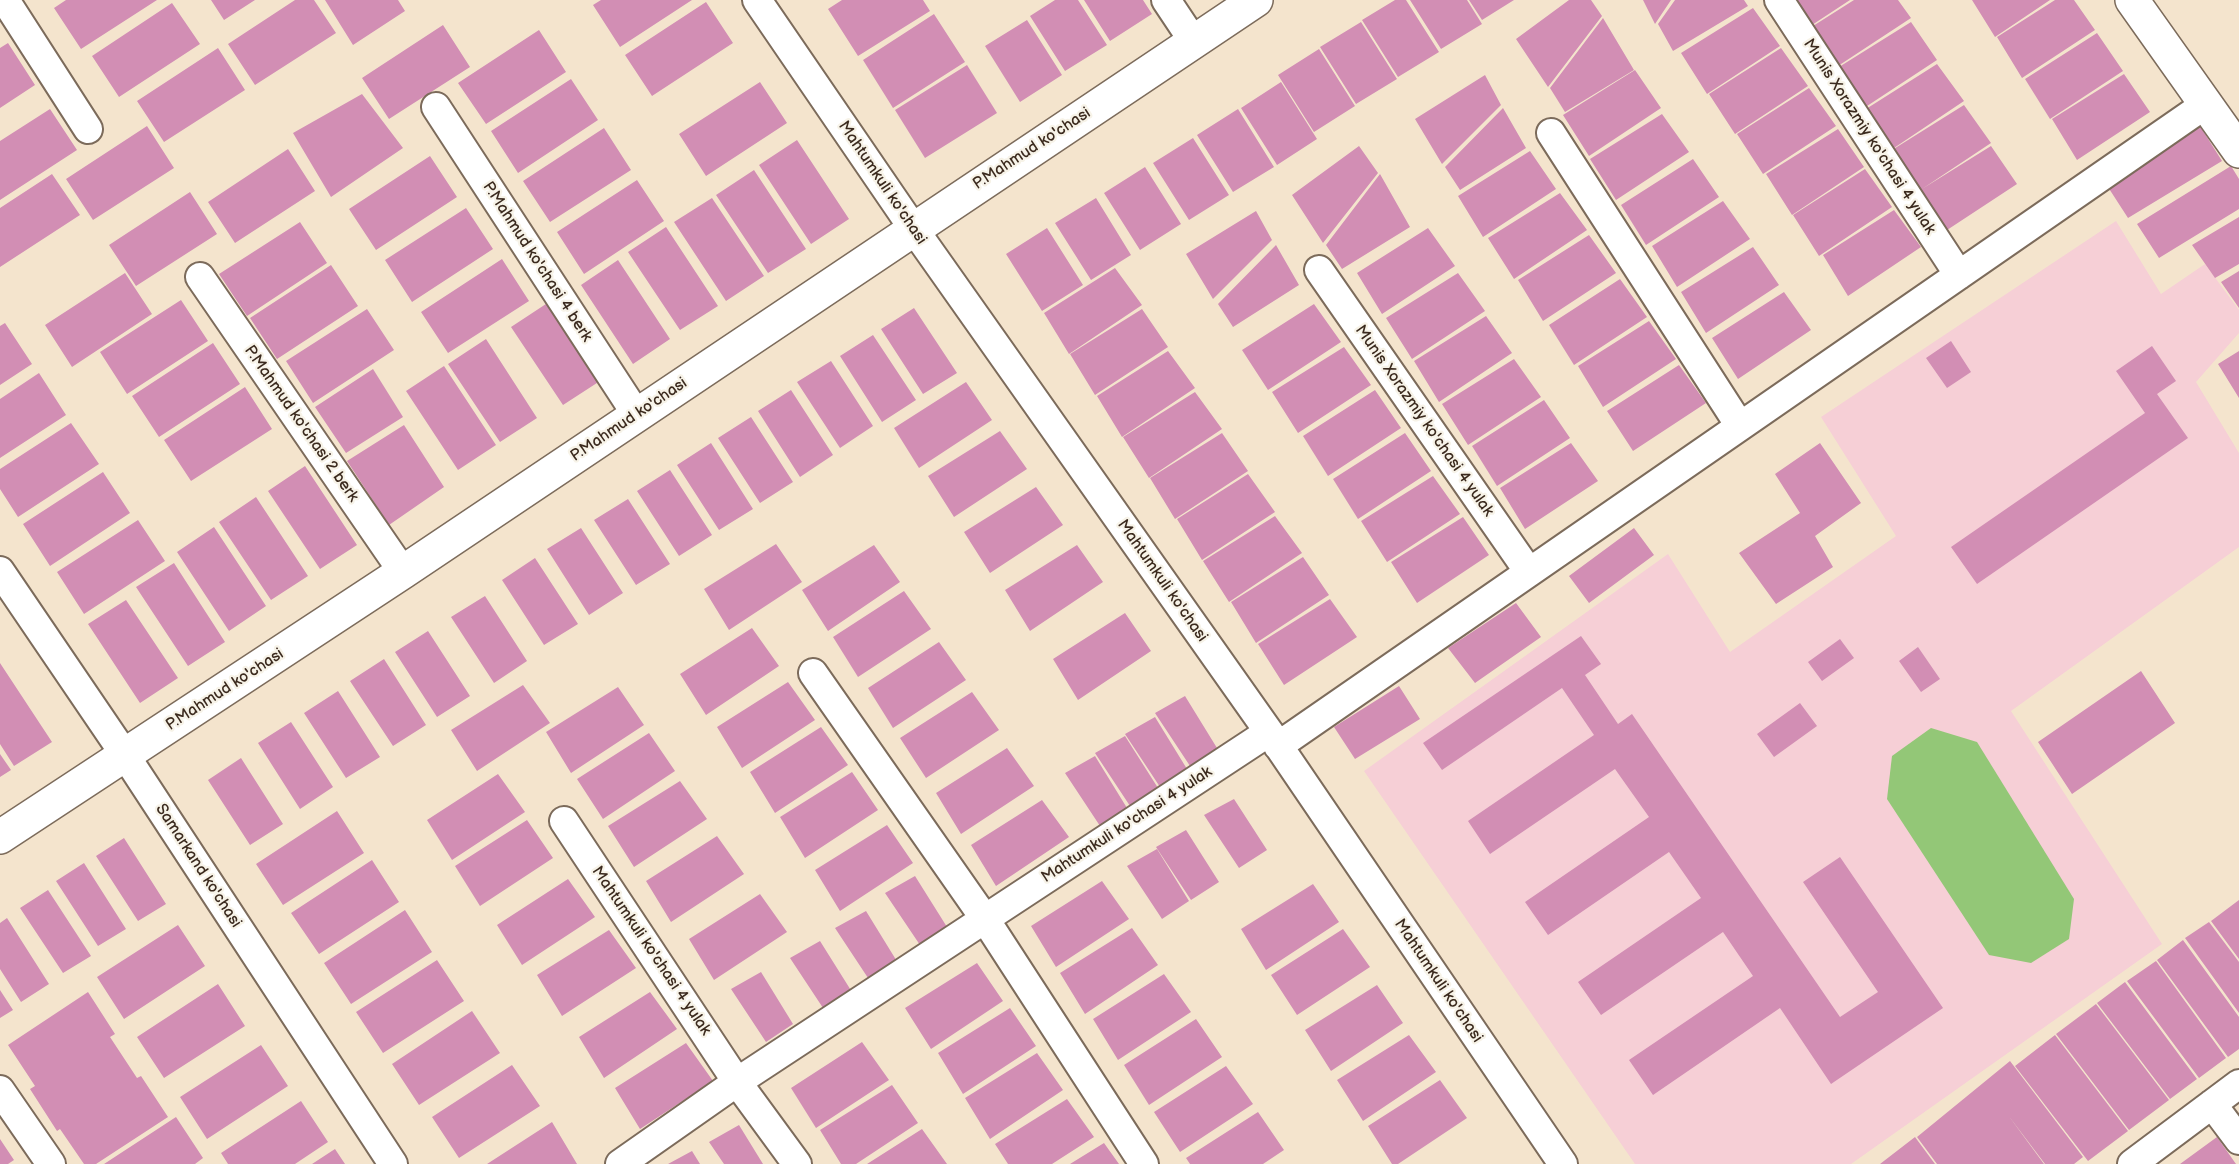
<!DOCTYPE html>
<style>
body{margin:0}
canvas{display:block;background:#f4e4cd}
</style>
<canvas width="2239" height="1164"></canvas>
<script>
const g = document.querySelector('canvas').getContext('2d');
g.lineJoin = 'round';
function fillPath(path, color) { g.fillStyle = color; g.fill(path, 'evenodd'); }
const toPath = rows => new Path2D(rows.map(r => 'M' + r).join(''));
function stroke(path, color, width, dash) { g.strokeStyle = color; g.lineWidth = width; g.lineCap = dash ? 'butt' : 'round'; g.setLineDash(dash || []); g.stroke(path); }
function label(font, color, halo, rows, align = 'center') {
  g.font = font + ' "Balsamiq Sans",sans-serif'; g.lineWidth = 4.5; g.setLineDash([]); g.textBaseline = 'middle'; g.strokeStyle = halo; g.fillStyle = color; for (const [text, x, y, turn = 0] of rows) {
    g.save(); g.translate(x, y); g.rotate((+turn || 0) * Math.PI / 180); g.textAlign = isNaN(turn) ? turn : align; if (halo) g.strokeText(text, 0, 0); g.fillText(text, 0, 0); g.restore();
  }
}
const built = toPath([
 [2116,221,2161,294,2205,264,2239,310,2239,333,2196,382,2239,453,2239,547,2011,711,2162,944,1851,1164,1635,1164,1364,771,1668,554,1730,652,1896,536,1821,417]
]);
const green = toPath([
 [1931,728,1977,742,2074,899,2069,939,2031,963,1989,955,1887,799,1892,756]
]);
const building = toPath([
 [66,0,157,0,81,49,54,8],
 [211,0,255,0,224,20],
 [295,0,314,0,336,33,255,85,228,44],
 [325,0,398,0,405,11,353,45],
 [601,0,692,0,620,47,593,5],
 [842,0,923,0,930,11,858,56,828,9],
 [1055,0,1078,0,1107,45,1065,71,1030,16],
 [1084,0,1143,0,1152,14,1110,41],
 [1395,0,1406,0,1439,52,1398,77,1362,20],
 [1410,0,1467,0,1482,24,1441,49],
 [1469,0,1514,0,1482,20],
 [1569,0,1591,0,1602,16,1548,87,1516,39],
 [1643,0,1671,0,1655,24],
 [1675,0,1744,0,1748,6,1673,51,1658,24],
 [1796,0,1850,0,1812,25],
 [1854,0,1898,0,1911,18,1838,66,1813,26],
 [1972,0,2050,0,1995,37],
 [2055,0,2074,0,2095,30,2022,78,1997,37],
 [706,2,733,43,652,96,625,55],
 [172,3,200,44,119,97,92,56],
 [1753,8,1780,46,1707,94,1681,53],
 [934,14,965,62,893,108,863,60],
 [1603,18,1634,70,1565,112,1550,88],
 [1027,20,1062,75,1020,102,985,46],
 [1361,22,1397,79,1356,104,1320,47],
 [1911,22,1937,60,1864,108,1839,67],
 [443,25,470,67,389,119,362,78],
 [539,30,566,72,486,124,458,83],
 [2097,33,2123,71,2050,119,2025,79],
 [8,43,35,85,0,108,0,48],
 [218,48,245,90,164,142,137,101],
 [1781,48,1808,86,1735,134,1709,94],
 [1319,49,1355,106,1314,132,1278,75],
 [1937,64,1964,101,1891,150,1866,109],
 [967,65,997,113,925,158,895,110],
 [1635,70,1661,108,1589,156,1563,115],
 [2124,74,2150,112,2077,160,2052,119],
 [1485,75,1501,105,1442,164,1415,119],
 [571,79,598,120,518,173,491,131],
 [760,82,787,123,706,176,679,134],
 [1281,82,1317,139,1277,165,1241,108],
 [1809,88,1836,126,1763,174,1737,134],
 [362,94,403,148,331,197,293,133],
 [1964,105,1991,143,1922,189,1991,146,2017,184,1944,232,1892,150],
 [1503,108,1526,148,1460,190,1445,167],
 [50,109,77,150,0,200,0,141],
 [1238,109,1274,167,1233,192,1197,135],
 [1662,114,1689,152,1616,200,1590,159],
 [147,126,174,168,93,220,66,179],
 [2200,126,2222,161,2128,218,2106,184],
 [604,128,631,170,550,222,523,181],
 [1838,129,1864,167,1792,215,1766,174],
 [1193,138,1229,195,1189,220,1153,163],
 [797,140,849,219,811,244,759,165],
 [1359,146,1378,173,1323,243,1292,195],
 [288,149,315,191,235,243,208,202],
 [1530,151,1556,189,1483,237,1458,196],
 [430,156,457,197,376,250,349,209],
 [1693,159,1719,197,1646,245,1621,205],
 [2231,166,2239,179,2239,209,2159,258,2137,224],
 [1145,167,1181,224,1140,250,1104,193],
 [1865,169,1892,207,1819,256,1793,215],
 [754,170,806,249,768,273,716,195],
 [52,174,80,215,0,267,0,208],
 [1380,174,1410,227,1342,269,1326,245],
 [637,180,664,221,584,274,557,232],
 [190,192,217,234,136,286,109,245],
 [1560,193,1587,230,1514,279,1488,238],
 [712,198,764,276,726,301,674,222],
 [1096,198,1131,255,1091,280,1055,223],
 [1723,201,1750,239,1677,287,1652,246],
 [466,208,493,249,412,302,385,260],
 [1894,210,1921,247,1848,296,1823,255],
 [1256,211,1272,240,1213,299,1186,254],
 [2239,217,2239,264,2215,278,2192,245],
 [300,222,327,263,247,316,219,274],
 [666,227,718,306,680,330,628,252],
 [1047,228,1083,285,1042,311,1006,254],
 [1428,228,1455,266,1382,314,1357,273],
 [1589,235,1616,273,1543,321,1518,280],
 [1276,245,1299,285,1233,327,1218,304],
 [1753,247,1779,285,1706,333,1681,292],
 [502,259,529,301,448,353,421,312],
 [618,260,670,339,633,364,581,285],
 [331,265,358,306,277,359,250,318],
 [1115,268,1142,305,1069,354,1044,313],
 [2239,271,2239,308,2221,282],
 [125,273,152,314,72,367,45,325],
 [1458,273,1485,311,1412,359,1386,318],
 [1620,279,1647,317,1574,365,1549,325],
 [1784,292,1811,330,1738,379,1712,338],
 [181,300,208,341,127,394,100,352],
 [549,302,600,381,563,405,511,327],
 [1314,304,1341,342,1268,390,1242,350],
 [914,308,957,373,923,394,881,329],
 [367,309,394,350,313,403,286,361],
 [1142,309,1168,347,1095,395,1070,354],
 [1486,316,1512,353,1439,402,1414,361],
 [1649,321,1676,359,1603,407,1578,366],
 [5,323,32,364,0,385,0,326],
 [873,335,916,400,882,422,840,356],
 [486,339,537,418,500,442,448,364],
 [1951,341,1971,372,1947,388,1926,358],
 [213,343,240,384,159,437,132,396],
 [2152,346,2176,381,2157,394,2188,438,1977,584,1951,547,2145,413,2116,371],
 [1344,347,1371,385,1298,433,1272,392],
 [1168,351,1195,388,1122,437,1097,396],
 [2239,351,2239,398,2218,364],
 [1514,359,1541,397,1468,445,1442,404],
 [831,361,873,426,840,448,797,382],
 [1679,365,1706,403,1633,451,1607,411],
 [444,366,496,445,458,470,406,391],
 [373,369,403,417,346,453,315,407],
 [39,373,66,415,0,458,0,399],
 [966,382,992,420,919,468,894,428],
 [245,387,272,429,191,481,164,440],
 [791,390,833,455,800,477,758,411],
 [1375,390,1401,428,1328,476,1303,436],
 [1195,392,1222,429,1149,478,1123,437],
 [1544,400,1570,438,1497,486,1472,446],
 [751,417,793,482,760,503,718,438],
 [71,423,99,464,18,517,0,489,0,469],
 [404,425,444,487,389,525,347,461],
 [1000,431,1027,469,954,517,928,476],
 [1222,433,1248,471,1175,519,1150,478],
 [1405,433,1431,471,1358,519,1333,479],
 [711,443,753,509,719,530,677,465],
 [1571,443,1598,481,1525,529,1500,488],
 [1820,443,1861,503,1815,536,1833,567,1776,604,1739,553,1800,513,1775,474],
 [305,466,357,545,320,569,268,491],
 [670,470,712,535,679,556,637,491],
 [103,472,130,513,50,566,23,524],
 [1248,474,1275,512,1202,560,1177,519],
 [1433,476,1460,514,1387,562,1361,521],
 [1036,487,1063,525,990,573,964,532],
 [256,497,308,576,271,600,219,522],
 [628,499,670,564,636,585,594,520],
 [1275,516,1302,553,1229,602,1203,561],
 [1463,517,1489,555,1417,603,1391,562],
 [138,520,165,561,84,614,57,572],
 [214,527,266,606,229,631,177,552],
 [581,528,623,593,589,615,547,549],
 [1634,528,1654,555,1589,603,1569,576],
 [776,544,802,582,729,630,704,589],
 [874,545,900,582,828,631,802,590],
 [1077,545,1103,582,1030,631,1005,590],
 [1303,557,1329,595,1256,643,1231,602],
 [535,558,578,624,544,645,502,580],
 [174,563,225,642,188,666,136,587],
 [904,591,931,629,858,677,833,637],
 [485,596,527,661,494,683,451,617],
 [1330,599,1357,637,1284,685,1258,644],
 [126,600,178,678,140,703,88,624],
 [1516,603,1541,637,1475,683,1448,648],
 [1125,613,1151,651,1078,700,1053,659],
 [752,628,779,666,706,715,680,674],
 [428,631,470,696,437,717,395,652],
 [1581,636,1601,664,1585,675,1618,724,1632,714,1840,1017,1878,992,1803,882,1840,857,1943,1008,1831,1084,1780,1008,1653,1095,1629,1060,1753,976,1723,932,1601,1015,1578,982,1701,898,1669,852,1548,935,1525,902,1649,817,1615,769,1490,854,1468,821,1594,735,1562,688,1442,770,1423,743],
 [1840,639,1854,658,1822,681,1808,662],
 [939,642,966,680,893,728,868,688],
 [1918,647,1940,679,1921,692,1899,661],
 [384,659,426,725,393,746,350,681],
 [0,663,52,742,14,766,0,744],
 [2141,671,2175,723,2072,794,2038,742],
 [788,682,815,720,742,768,717,727],
 [523,685,550,723,477,771,451,730],
 [1399,686,1420,719,1355,759,1334,727],
 [618,687,644,725,571,773,546,732],
 [338,691,380,757,346,778,304,713],
 [972,692,999,730,926,778,900,738],
 [1185,696,1217,748,1190,766,1155,713],
 [1800,703,1817,726,1774,757,1757,734],
 [1155,717,1187,769,1160,787,1125,734],
 [291,722,333,787,300,809,258,743],
 [821,727,848,765,775,813,750,772],
 [649,733,675,771,603,819,577,779],
 [1125,736,1158,788,1130,806,1095,753],
 [1007,748,1034,786,961,834,936,793],
 [0,754,11,770,0,777],
 [1095,756,1127,808,1100,826,1065,773],
 [241,758,283,824,250,845,208,780],
 [852,772,878,810,805,858,780,817],
 [498,774,525,812,452,860,427,820],
 [680,781,707,819,634,867,608,826],
 [1234,799,1267,850,1239,868,1204,815],
 [1042,800,1069,837,996,886,971,845],
 [337,811,364,853,283,905,256,864],
 [527,820,553,858,480,906,455,866],
 [887,825,913,863,840,911,815,870],
 [1186,830,1219,882,1191,900,1156,847],
 [717,836,744,874,671,922,646,881],
 [124,838,166,904,138,921,96,856],
 [1157,849,1189,901,1162,919,1127,866],
 [372,860,399,902,319,954,291,913],
 [84,863,126,929,98,946,56,881],
 [915,876,947,927,920,945,885,893],
 [568,879,595,917,522,965,497,925],
 [1102,881,1129,919,1056,967,1031,926],
 [1313,884,1339,922,1266,970,1241,929],
 [48,890,91,956,63,973,20,908],
 [760,894,787,932,714,980,689,939],
 [2239,900,2239,959,2211,921],
 [405,910,432,952,351,1004,324,963],
 [866,911,898,963,870,981,835,928],
 [7,918,49,984,21,1002,0,969,0,923],
 [2209,922,2239,962,2239,1013,2185,938],
 [178,925,205,966,124,1019,97,977],
 [1132,928,1158,965,1085,1014,1060,973],
 [1343,929,1370,967,1297,1015,1271,975],
 [609,930,636,968,562,1016,537,975],
 [2183,940,2239,1017,2239,1049,2228,1057,2157,960],
 [820,941,852,992,825,1011,790,958],
 [437,960,464,1001,383,1053,356,1012],
 [2156,961,2226,1058,2199,1078,2127,981],
 [977,963,1003,1001,931,1049,905,1008],
 [761,972,793,1024,766,1042,731,989],
 [1164,974,1191,1012,1118,1060,1093,1019],
 [2125,982,2197,1079,2170,1099,2097,1003],
 [218,984,245,1026,164,1078,137,1037],
 [1377,985,1403,1023,1331,1071,1305,1030],
 [0,990,13,1010,0,1018],
 [88,992,115,1034,110,1037,137,1078,141,1076,168,1117,96,1164,84,1164,60,1129,57,1131,30,1089,35,1086,8,1045],
 [650,992,677,1029,604,1078,579,1037],
 [2096,1004,2169,1100,2129,1130,2056,1034],
 [1010,1008,1036,1046,963,1094,938,1053],
 [472,1011,500,1053,419,1105,392,1064],
 [1196,1019,1222,1057,1149,1105,1124,1065],
 [1409,1035,1436,1072,1363,1121,1337,1080],
 [2055,1035,2128,1131,2088,1161,2015,1066],
 [862,1042,889,1080,816,1128,791,1088],
 [686,1043,713,1081,640,1129,615,1088],
 [261,1045,288,1086,207,1139,180,1097],
 [1037,1053,1063,1090,990,1139,965,1098],
 [2010,1061,2083,1157,2074,1164,2045,1164,2008,1115,2044,1164,1937,1164,1917,1137],
 [512,1065,540,1106,459,1158,432,1117],
 [1226,1066,1253,1104,1180,1152,1154,1112],
 [1440,1080,1467,1118,1398,1164,1392,1164,1368,1126],
 [892,1085,918,1123,856,1164,841,1164,820,1130],
 [1067,1099,1094,1137,1052,1164,1008,1164,995,1144],
 [301,1101,328,1142,295,1164,228,1164,221,1153],
 [1258,1112,1284,1150,1263,1164,1190,1164,1186,1158],
 [176,1117,203,1158,195,1164,104,1164],
 [552,1122,577,1164,487,1164],
 [739,1125,763,1164,724,1164,709,1142],
 [922,1129,947,1164,867,1164],
 [1915,1137,1935,1164,1880,1164],
 [2217,1137,2236,1164,2180,1164],
 [0,1139,14,1160,8,1164,0,1164],
 [1104,1143,1119,1164,1070,1164],
 [335,1149,345,1164,312,1164],
 [692,1151,700,1164,668,1164]
]);
const minor = toPath([
 [5,0,88,129],
 [757,0,913,228,1269,732,1563,1164],
 [1166,0,1194,42],
 [1779,0,1959,275],
 [436,107,631,406,633,419],
 [1551,133,1740,426],
 [1319,270,1529,572],
 [200,277,403,572],
 [0,571,125,755,393,1164],
 [813,673,985,919,1144,1164],
 [1278,746,2206,104],
 [564,821,737,1082,797,1164],
 [0,1090,51,1164],
 [2212,1104,2239,1140],
 [620,1164,737,1082,1269,732],
 [2132,1164,2239,1084]
]);
const tertiary = toPath([
 [2132,0,2239,151],
 [0,837,403,572,1256,0]
]);
const streetNames = [
 ["Munis Xorazmiy ko'chasi 4 yulak",1869,137,57],
 ["P.Mahmud ko'chasi",1032,149,-33],
 ["Mahtumkuli ko'chasi",882,183,56],
 ["P.Mahmud ko'chasi 4 berk",537,262,57],
 ["P.Mahmud ko'chasi",629,420,-34],
 ["Munis Xorazmiy ko'chasi 4 yulak",1424,421,55],
 ["P.Mahmud ko'chasi 2 berk",301,424,55],
 ["Mahtumkuli ko'chasi",1162,581,55],
 ["P.Mahmud ko'chasi",225,690,-33],
 ["Mahtumkuli ko'chasi 4 yulak",1127,825,-33],
 ["Samarkand ko'chasi",198,866,57],
 ["Mahtumkuli ko'chasi 4 yulak",651,951,56],
 ["Mahtumkuli ko'chasi",1438,981,56]
];
fillPath(built, '#f6cfd6');
fillPath(green, '#93c777');
fillPath(building, '#d28eb4');
stroke(minor, '#7c6b5b', 32);
stroke(tertiary, '#7c6b5b', 36);
stroke(minor, '#fff', 28);
stroke(tertiary, '#fff', 33);
label('16px', '#3b2a1e', '#f7f3e8', streetNames);
</script>
